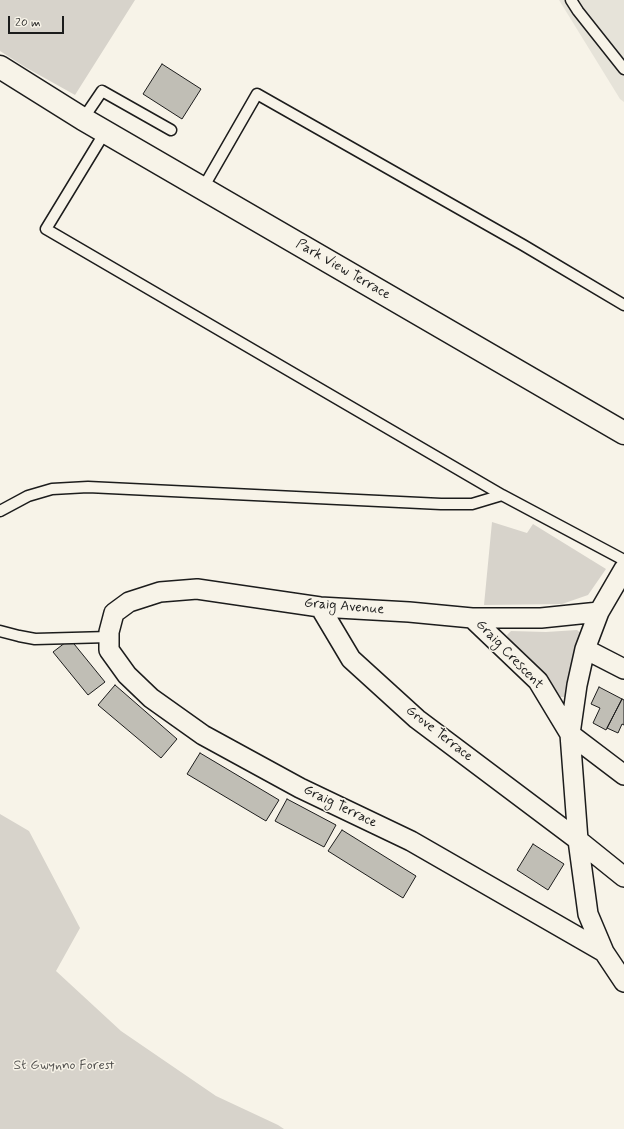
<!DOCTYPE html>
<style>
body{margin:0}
#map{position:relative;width:624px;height:1129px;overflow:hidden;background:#f7f3e8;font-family:Mynerve,sans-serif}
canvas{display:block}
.scale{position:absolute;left:8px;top:16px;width:56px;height:18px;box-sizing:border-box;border:2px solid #1c1c1c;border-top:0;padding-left:5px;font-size:12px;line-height:14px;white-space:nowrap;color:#1c1c1c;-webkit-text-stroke:3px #f7f3e8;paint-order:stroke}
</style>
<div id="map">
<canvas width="624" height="1129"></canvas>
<div class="scale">20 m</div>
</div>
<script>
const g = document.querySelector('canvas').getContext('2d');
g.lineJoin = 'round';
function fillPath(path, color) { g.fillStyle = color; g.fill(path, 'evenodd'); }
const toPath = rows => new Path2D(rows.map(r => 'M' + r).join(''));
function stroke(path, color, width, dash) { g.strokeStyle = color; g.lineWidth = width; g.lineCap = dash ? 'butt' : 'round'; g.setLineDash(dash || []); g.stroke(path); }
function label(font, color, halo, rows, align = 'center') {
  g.font = font + ' Mynerve,sans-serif'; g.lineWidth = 3; g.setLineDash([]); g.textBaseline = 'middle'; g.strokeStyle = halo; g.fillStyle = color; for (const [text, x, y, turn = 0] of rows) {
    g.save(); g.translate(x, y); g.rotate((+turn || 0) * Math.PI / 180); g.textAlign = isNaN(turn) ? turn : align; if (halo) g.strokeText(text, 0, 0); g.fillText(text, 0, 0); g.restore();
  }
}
const built = toPath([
 [559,0,624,0,624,102,620,99]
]);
const green = toPath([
 [0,0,135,0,75,95,25,67,0,51],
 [492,522,527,533,533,524,606,569,588,595,562,604,484,605],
 [577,630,581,633,572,667,566,697,559,697,542,671,509,640,507,635,511,631,546,632],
 [0,814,29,831,80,928,56,971,121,1031,216,1096,278,1125,284,1129,0,1129]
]);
const building = toPath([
 [162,64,201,89,182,119,143,94,162,64],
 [70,639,105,682,88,695,53,652,70,639],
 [115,685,177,739,161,758,98,705,115,685],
 [599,687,622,699,606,730,593,723,600,708,591,704,599,687],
 [622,699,624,700,624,725,622,724,618,733,607,728,622,699],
 [200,753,279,800,266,821,187,774,200,753],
 [287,799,336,825,324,847,275,821,287,799],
 [342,830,416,876,403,898,328,851,342,830],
 [533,844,564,864,548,890,517,870,533,844]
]);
const service = toPath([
 [571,0,578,11,624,69],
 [83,119,102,91,171,130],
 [105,132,46,229,502,495,624,560],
 [203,188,257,94,523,245,624,305],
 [0,511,28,496,52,489,88,487,441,504,472,504,502,495],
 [0,631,19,636,35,639,109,637]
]);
const minor = toPath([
 [624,569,599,612,585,649,577,685,570,734,578,840,588,914,604,952,624,982],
 [320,607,351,659,417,719,578,840,624,877],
 [599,612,541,618,472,618,409,612,320,607,197,589,160,592,129,602,114,613,109,632,109,650,127,675,151,698,203,735,300,788,411,841,604,952],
 [472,618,538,681,570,734,624,775],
 [585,649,624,669]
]);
const secondary = toPath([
 [0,67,83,119,624,433]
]);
const streetNames = [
 ["Park View Terrace",343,270,30],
 ["Graig Avenue",344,607,5],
 ["Graig Crescent",509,655,46],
 ["Grove Terrace",439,734,38],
 ["Graig Terrace",340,807,26]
];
const parkNames = [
 ["St Gwynno Forest",64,1066]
];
fillPath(built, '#e6e3d9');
fillPath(green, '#d7d3cb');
fillPath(building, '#c0beb5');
stroke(building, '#1c1c1c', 1);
stroke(service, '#1c1c1c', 13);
stroke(minor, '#1c1c1c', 22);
stroke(secondary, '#1c1c1c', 25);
stroke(service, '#f7f3e8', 10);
stroke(minor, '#f7f3e8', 19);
stroke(secondary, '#f7f3e8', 22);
label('14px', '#1c1c1c', '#f7f3e8', streetNames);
label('14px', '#545351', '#f7f3e8', parkNames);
</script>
